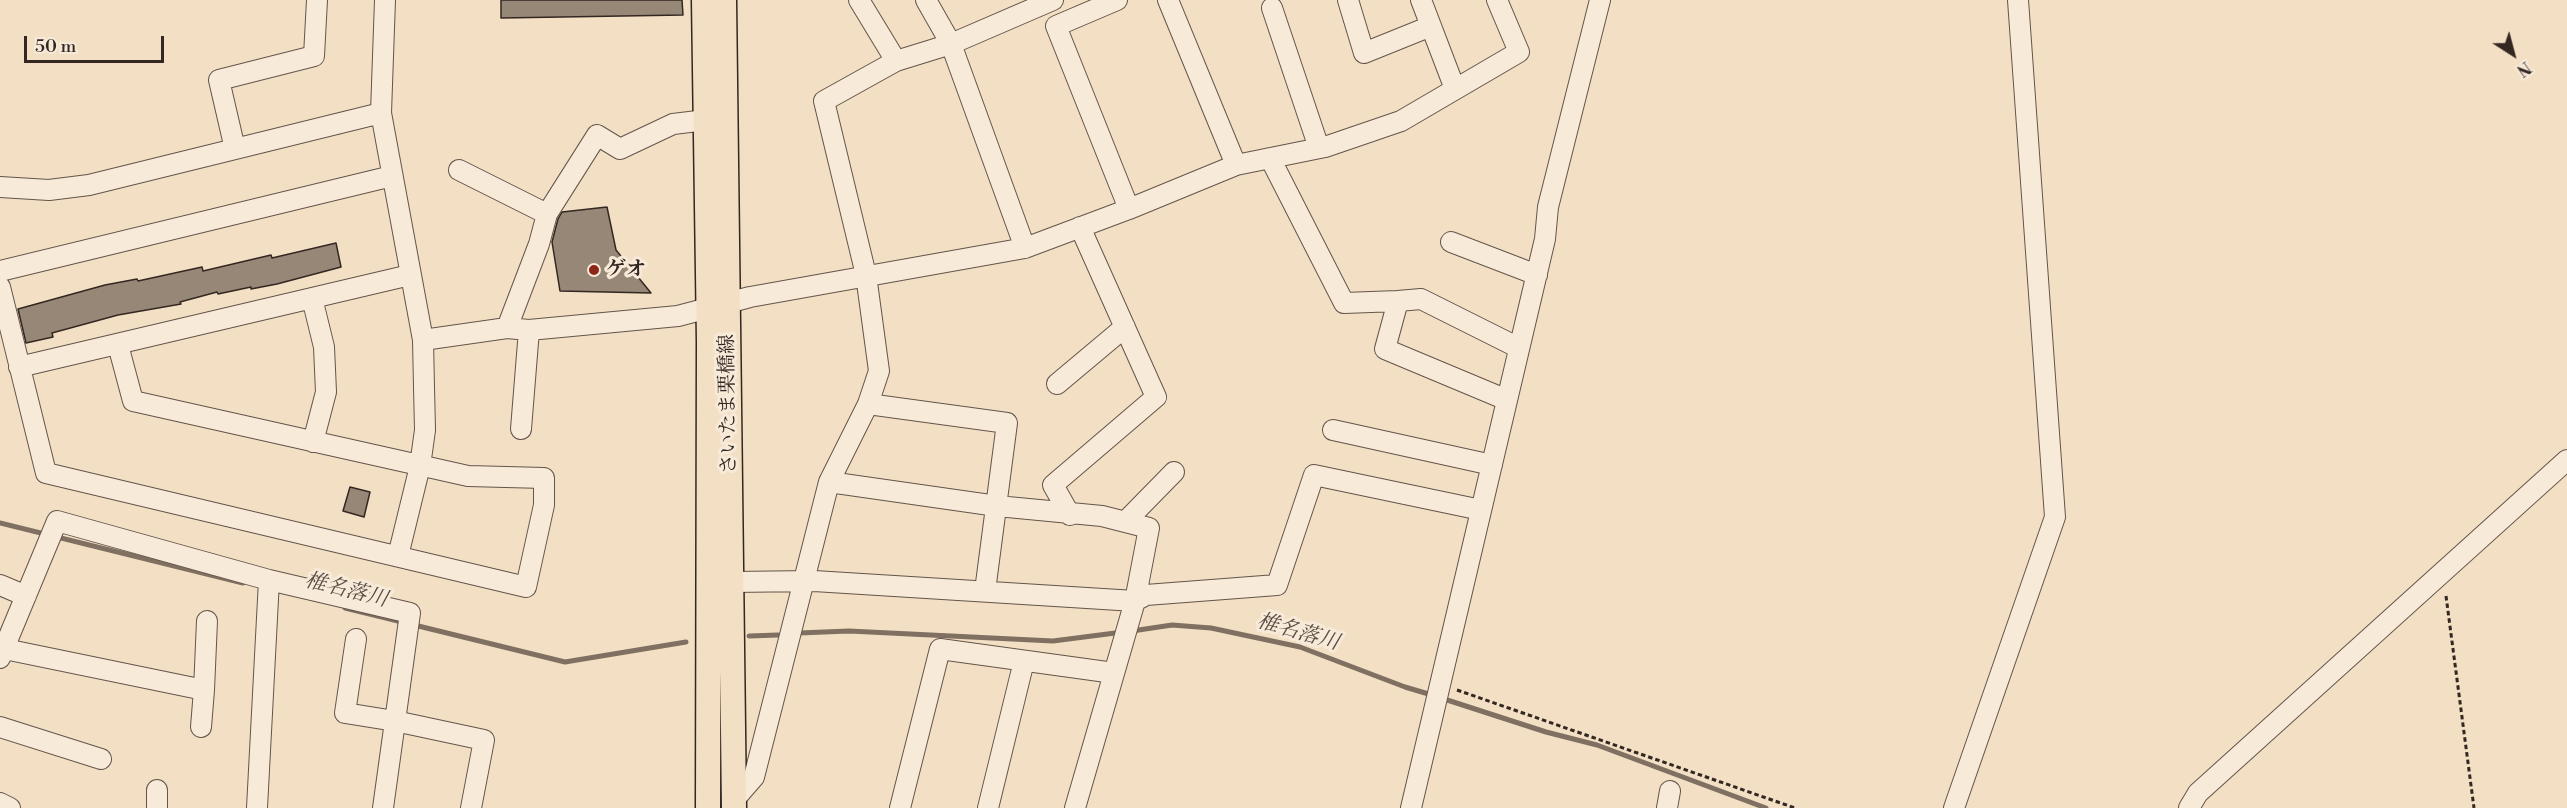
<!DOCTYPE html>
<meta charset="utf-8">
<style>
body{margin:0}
#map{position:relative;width:2567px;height:808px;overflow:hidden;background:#f3dfc4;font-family:"Libre Bodoni",serif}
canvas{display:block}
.north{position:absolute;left:2483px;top:24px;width:60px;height:60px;-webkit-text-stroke:4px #f7ead9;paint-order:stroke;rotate:144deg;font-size:16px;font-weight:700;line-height:24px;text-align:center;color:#332722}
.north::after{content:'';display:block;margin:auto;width:21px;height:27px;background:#332722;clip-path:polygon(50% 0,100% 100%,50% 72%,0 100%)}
.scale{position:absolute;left:24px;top:36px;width:140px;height:27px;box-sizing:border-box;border:3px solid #332722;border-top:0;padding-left:8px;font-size:18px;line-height:21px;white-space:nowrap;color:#332722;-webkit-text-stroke:4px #f7ead9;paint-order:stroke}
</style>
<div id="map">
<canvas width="2567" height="808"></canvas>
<div class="north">N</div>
<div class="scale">50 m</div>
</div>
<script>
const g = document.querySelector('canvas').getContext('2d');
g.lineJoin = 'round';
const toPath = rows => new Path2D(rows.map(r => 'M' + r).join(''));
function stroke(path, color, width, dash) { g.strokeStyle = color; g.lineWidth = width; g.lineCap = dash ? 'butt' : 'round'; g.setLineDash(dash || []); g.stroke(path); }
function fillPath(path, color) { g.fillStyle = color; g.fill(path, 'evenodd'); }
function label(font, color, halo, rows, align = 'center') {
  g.font = font + ' "Libre Bodoni","Noto Serif JP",serif'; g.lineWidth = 6; g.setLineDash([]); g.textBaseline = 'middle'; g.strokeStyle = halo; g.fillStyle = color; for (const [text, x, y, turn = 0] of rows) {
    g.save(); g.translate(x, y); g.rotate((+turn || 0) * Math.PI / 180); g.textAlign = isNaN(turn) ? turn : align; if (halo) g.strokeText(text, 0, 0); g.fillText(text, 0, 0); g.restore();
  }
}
const stream = toPath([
 [0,523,243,583],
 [345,608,565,662,686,642],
 [1132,631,1172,625,1211,628,1300,647,1405,687,1432,695],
 [799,633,849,631,1053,641,1123,632],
 [749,636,778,635],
 [1441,698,1546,732,1597,745,1766,808]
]);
const building = toPath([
 [501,0,682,0,683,15,501,18,501,0],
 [607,207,616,250,651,293,560,291,552,242,558,219,562,212,607,207],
 [336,243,341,267,277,284,251,289,251,287,218,294,217,292,180,302,181,304,118,315,52,333,53,337,26,343,18,309,105,285,137,279,138,281,202,267,203,271,271,255,272,258,336,243],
 [350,487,370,492,364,517,343,511,350,487]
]);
const path = toPath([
 [2446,596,2474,808],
 [1457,690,1795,808]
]);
const minor = toPath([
 [385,0,381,113,423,340,424,387,425,430,420,466,398,556],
 [859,0,896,61],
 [926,0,951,44,1025,248],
 [1117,0,1056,26,1129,209],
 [1168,0,1236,165],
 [1348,0,1364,53,1431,26],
 [1421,0,1455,89],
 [1272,8,1319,148],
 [235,149,219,80,314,56,317,0],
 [1270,158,1344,303,1398,301,1385,349,1507,400],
 [459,170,547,214],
 [0,187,49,190,89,185,381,113],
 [1451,242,1537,275],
 [0,271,392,176],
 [0,287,46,473,526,587,544,505,544,478,468,476,133,401,118,345],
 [312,298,324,347,326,392,313,442],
 [1398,301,1421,299,1519,348],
 [507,328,539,244,547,214,597,135,620,149,673,124,706,120],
 [423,340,507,328,529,330,678,316,750,297,1025,248,1129,209,1236,165,1325,147,1401,121,1519,52,1497,0],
 [19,367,410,275],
 [1057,384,1125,327],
 [868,404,879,371,866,275,824,101,896,61,951,44,1053,0],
 [521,429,529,330],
 [1333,430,1492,465],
 [829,482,868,404,1007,423,985,591],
 [1070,515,1053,485,1156,397,1080,227],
 [1125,522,1174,472],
 [731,582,814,581,1135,601,1146,595,1277,585,1314,475,1481,510],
 [0,585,26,596],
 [356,639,345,713,395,721,484,740,471,808],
 [0,648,204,690,201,727],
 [0,658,57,521,269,580,410,613,383,808],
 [204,690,207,621],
 [0,727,101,759],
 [734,800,754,777,829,482,997,506,1102,516,1149,528,1135,601,1075,808],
 [0,803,10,808],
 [157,808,157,790],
 [257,808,269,580],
 [900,808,940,649,1114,673],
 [988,808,1024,661],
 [1411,808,1545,239,1548,207,1600,0],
 [1667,808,1670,791],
 [1954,808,2055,517,2018,0],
 [2189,808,2198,793,2567,460]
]);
const major = toPath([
 [704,0,709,342,708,808],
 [724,0,734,808]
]);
const markers = [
 [594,270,6,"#8f2418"]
];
const poiNames = [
 ["ゲオ",606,270]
];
const streetNames = [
 ["さいたま栗橋線",729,404,-91]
];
const waterNames = [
 ["椎名落川",346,591,14],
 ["椎名落川",1298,633,16]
];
stroke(stream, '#7f7062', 5);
fillPath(building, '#978776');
stroke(building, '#332722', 1.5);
stroke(minor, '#63554a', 22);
stroke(major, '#332722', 27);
stroke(path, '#332722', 3, [4.5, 3]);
stroke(minor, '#f7ead9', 20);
stroke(major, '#f3dfc4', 24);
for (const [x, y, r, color] of markers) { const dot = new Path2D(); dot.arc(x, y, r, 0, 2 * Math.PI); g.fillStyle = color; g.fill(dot); stroke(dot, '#f7ead9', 2); }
label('bold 20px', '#332722', '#f7ead9', poiNames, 'left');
label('20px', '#332722', '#f7ead9', streetNames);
label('italic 21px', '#594b42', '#f7ead9', waterNames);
</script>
